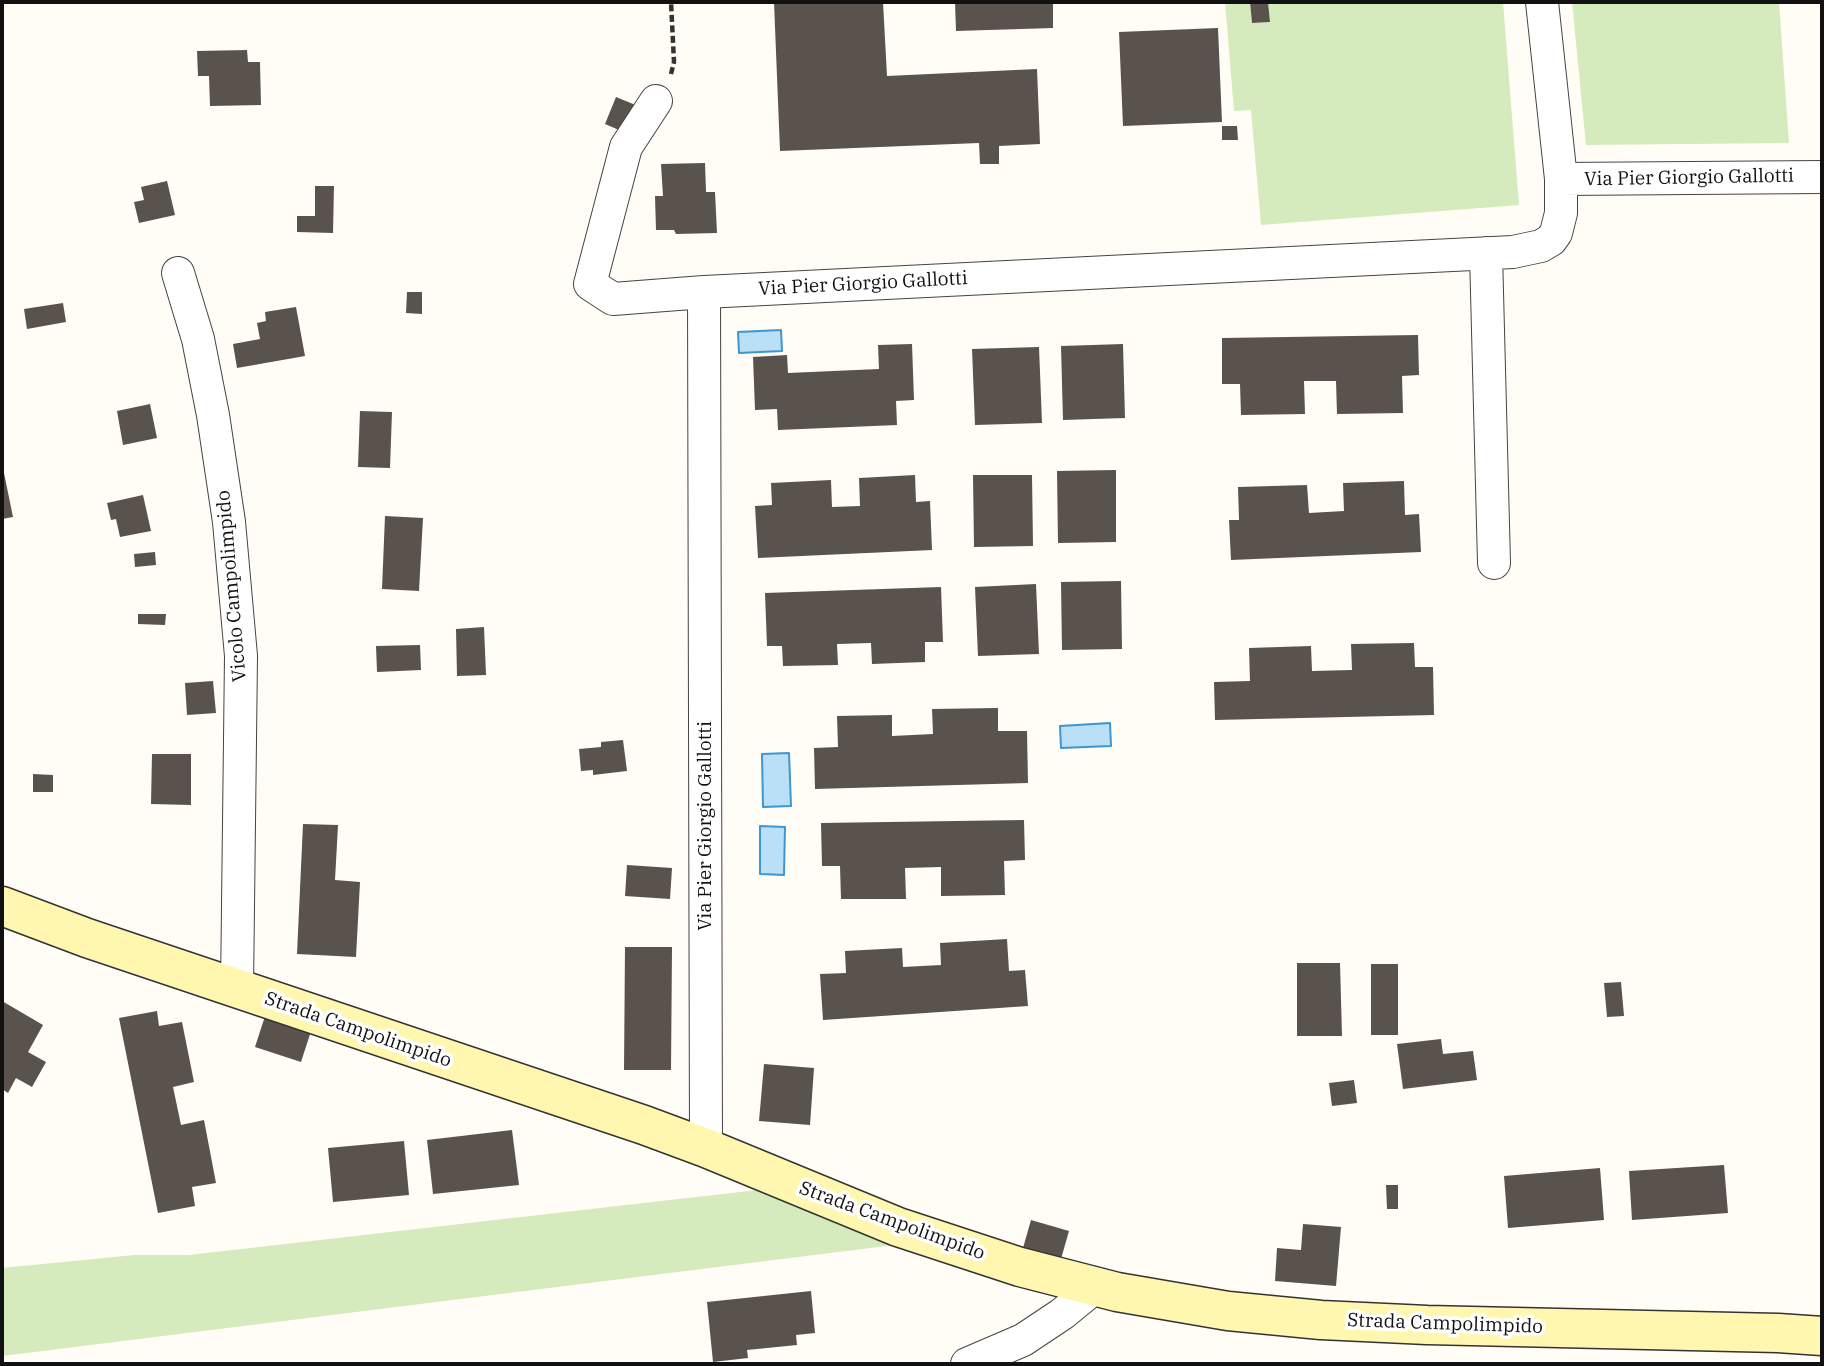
<!DOCTYPE html>
<style>
body{margin:0}
#map{position:relative;width:1824px;height:1366px;overflow:hidden;background:#fffdf5;font-family:"IBM Plex Serif",serif}
canvas{display:block}
.frame{position:absolute;inset:0;border:4px solid #111;pointer-events:none}
</style>
<div id="map">
<canvas width="1824" height="1366"></canvas>
<div class="frame"></div>
</div>
<script>
const g = document.querySelector('canvas').getContext('2d');
g.lineJoin = 'round';
function fillPath(path, color) { g.fillStyle = color; g.fill(path, 'evenodd'); }
const toPath = rows => new Path2D(rows.map(r => 'M' + r).join(''));
function stroke(path, color, width, dash) { g.strokeStyle = color; g.lineWidth = width; g.lineCap = dash ? 'butt' : 'round'; g.setLineDash(dash || []); g.stroke(path); }
function label(font, color, halo, rows, align = 'center') {
  g.font = font + ' "IBM Plex Serif",serif'; g.lineWidth = 7; g.setLineDash([]); g.textBaseline = 'middle'; g.strokeStyle = halo; g.fillStyle = color; for (const [text, x, y, turn = 0] of rows) {
    g.save(); g.translate(x, y); g.rotate((+turn || 0) * Math.PI / 180); g.textAlign = isNaN(turn) ? turn : align; if (halo) g.strokeText(text, 0, 0); g.fillText(text, 0, 0); g.restore();
  }
}
const green = toPath([
 [1225,2,1250,2,1252,23,1270,22,1268,2,1503,2,1519,205,1261,225,1251,110,1234,111],
 [1572,2,1779,2,1789,143,1586,145],
 [775,1188,903,1244,2,1356,2,1268,134,1255,189,1255]
]);
const water = toPath([
 [781,330,782,351,739,353,738,332,781,330],
 [1110,723,1111,746,1061,748,1060,726,1110,723],
 [789,753,791,806,763,807,762,754,789,753],
 [760,826,785,827,784,875,760,874,760,826]
]);
const building = toPath([
 [774,2,883,2,887,76,1037,69,1040,144,999,146,999,164,980,164,979,143,780,151],
 [955,2,1053,2,1053,28,956,31],
 [1250,2,1268,2,1270,22,1252,23],
 [1218,28,1222,122,1123,126,1119,32],
 [247,50,248,62,260,62,261,105,210,106,209,76,198,76,197,51],
 [616,97,638,106,626,133,605,124],
 [1222,126,1237,126,1238,140,1222,140],
 [705,163,706,192,715,192,717,233,676,234,674,230,656,230,655,196,663,196,661,164],
 [167,181,175,215,139,223,134,202,144,200,141,187],
 [315,186,334,186,333,233,297,232,297,216,315,216],
 [407,292,422,292,422,314,406,313],
 [63,303,66,322,27,329,24,309],
 [296,307,305,356,237,368,233,344,260,339,257,323,266,321,265,312],
 [1418,335,1419,375,1402,376,1403,413,1337,414,1336,381,1304,381,1305,414,1241,415,1240,384,1222,384,1222,338],
 [912,344,914,400,896,401,897,425,778,430,777,409,755,410,753,357,787,355,788,373,879,369,878,345],
 [1123,344,1125,418,1063,420,1061,346],
 [1039,347,1042,423,975,425,972,349],
 [150,404,157,438,123,445,117,411],
 [360,411,392,412,390,468,358,467],
 [1116,470,1116,542,1058,543,1057,471],
 [4,473,13,517,2,519,2,474],
 [915,475,916,502,930,501,932,550,758,558,755,506,772,505,771,483,831,480,832,507,860,506,859,478],
 [973,475,1032,475,1033,546,974,547],
 [1404,481,1405,515,1419,514,1421,552,1231,560,1229,520,1239,520,1238,487,1307,485,1309,513,1344,511,1343,483],
 [143,495,151,531,120,537,116,519,111,520,107,503],
 [385,516,423,518,419,591,382,589],
 [155,552,156,565,135,567,134,554],
 [1121,581,1122,649,1062,650,1061,582],
 [1036,584,1039,654,978,656,975,587],
 [941,587,943,642,925,642,925,662,872,664,871,643,837,644,838,665,783,666,782,646,767,646,765,593],
 [138,614,166,614,165,625,138,624],
 [484,627,486,675,457,676,456,629],
 [1414,643,1415,667,1433,667,1434,715,1215,720,1214,682,1250,681,1249,648,1311,646,1312,671,1352,670,1351,644],
 [420,645,421,670,377,672,376,646],
 [213,681,216,713,187,715,185,683],
 [998,708,998,731,1027,731,1028,783,815,789,814,748,838,747,837,716,892,715,892,736,933,734,932,709],
 [623,740,627,771,593,775,593,770,581,771,579,749,601,747,601,742],
 [152,754,191,754,191,805,151,804],
 [33,774,53,775,53,792,33,792],
 [1024,820,1025,860,1004,861,1005,895,941,896,941,867,905,868,906,899,841,899,840,866,822,866,821,823],
 [303,824,338,825,335,880,360,882,356,957,297,954],
 [627,865,672,868,670,899,625,896],
 [1007,939,1009,971,1025,970,1028,1006,823,1020,820,974,846,973,845,951,902,948,903,967,941,965,940,943],
 [625,947,672,947,671,1070,624,1070],
 [1297,963,1340,963,1342,1036,1297,1036],
 [1371,964,1398,964,1398,1035,1371,1035],
 [1621,982,1624,1016,1607,1017,1604,983],
 [2,1001,43,1025,28,1052,46,1062,32,1087,16,1078,8,1093,2,1089],
 [267,1010,313,1025,301,1062,255,1047],
 [157,1011,159,1026,182,1022,194,1082,173,1087,181,1125,204,1120,216,1183,192,1187,195,1206,158,1213,119,1018],
 [1441,1039,1443,1054,1473,1051,1477,1080,1403,1089,1397,1044],
 [764,1064,814,1068,810,1125,759,1121],
 [1354,1080,1357,1103,1332,1106,1329,1083],
 [512,1130,519,1185,433,1194,427,1140],
 [404,1141,409,1195,333,1202,328,1148],
 [1724,1165,1728,1213,1632,1220,1629,1171],
 [1600,1168,1604,1220,1508,1228,1504,1176],
 [1386,1185,1398,1185,1398,1209,1387,1209],
 [1031,1220,1069,1231,1061,1259,1023,1248],
 [1303,1224,1341,1227,1336,1286,1275,1281,1277,1248,1301,1250],
 [811,1291,815,1333,796,1335,797,1345,747,1350,748,1358,713,1362,707,1302]
]);
const path = toPath([
 [671,74,674,62,671,2]
]);
const street = toPath([
 [1542,2,1561,179],
 [656,101,626,147,590,284,613,299,704,292],
 [1486,253,1494,563],
 [178,273,198,339,213,415,229,522,241,656,237,989],
 [706,1148,704,292,1513,252,1541,246,1551,240,1556,233,1561,213,1561,179,1822,177],
 [967,1364,1023,1340,1062,1314,1095,1287]
]);
const secondary = toPath([
 [2,906,87,938,644,1125,706,1148,898,1227,1020,1267,1117,1292,1228,1311,1321,1320,1427,1325,1778,1333,1822,1336]
]);
const streetNames = [
 ["Via Pier Giorgio Gallotti",1689,178,-1],
 ["Via Pier Giorgio Gallotti",863,284,-3],
 ["Vicolo Campolimpido",232,586,-95],
 ["Via Pier Giorgio Gallotti",706,826,-90],
 ["Strada Campolimpido",358,1030,19],
 ["Strada Campolimpido",892,1221,20],
 ["Strada Campolimpido",1445,1324,2]
];
fillPath(green, '#d5ebbd');
fillPath(water, '#b9e0f7');
stroke(water, '#3f96cf', 2);
fillPath(building, '#5a524d');
stroke(street, '#444', 34);
stroke(secondary, '#333', 41);
stroke(path, '#333', 4.5, [7, 3.5]);
stroke(street, '#fff', 32);
stroke(secondary, '#fff6b0', 38);
label('19px', '#111', '#fff', streetNames);
</script>
